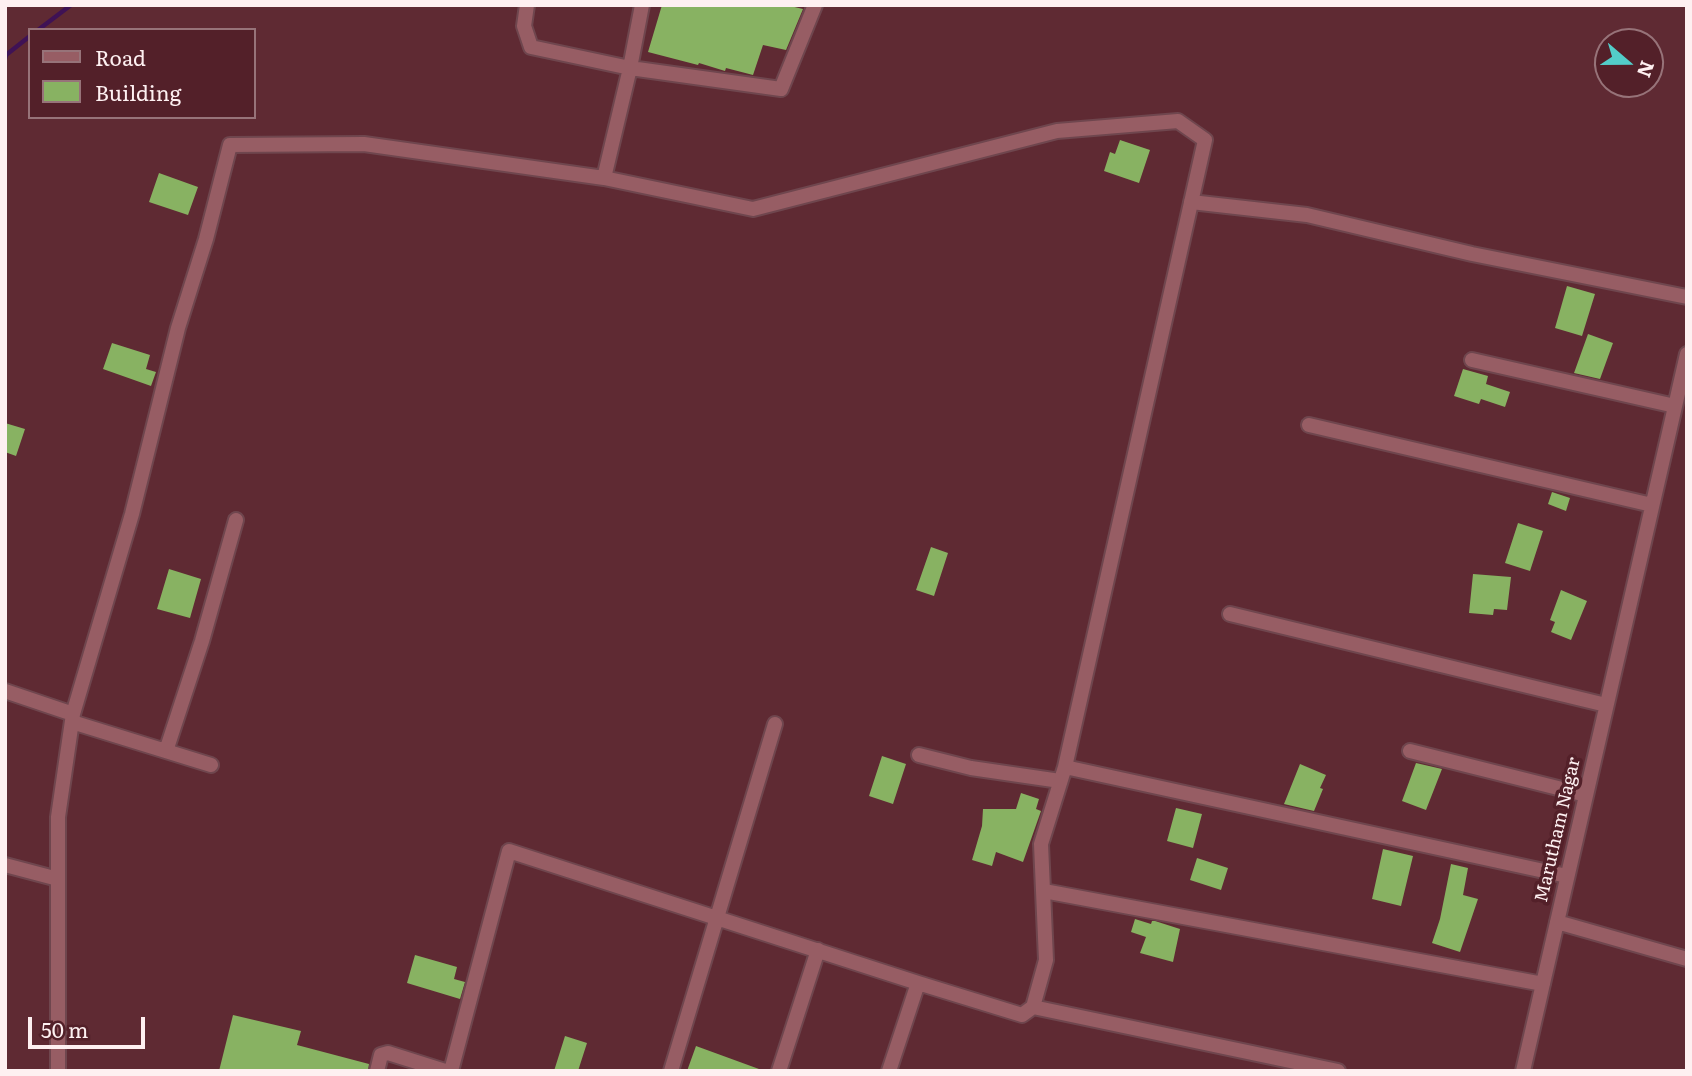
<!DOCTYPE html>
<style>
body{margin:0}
#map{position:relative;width:1692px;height:1076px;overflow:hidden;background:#5f2a33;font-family:Literata,serif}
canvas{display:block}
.frame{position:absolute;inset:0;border:7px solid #fef0f1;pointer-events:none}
.legend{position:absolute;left:28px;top:28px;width:228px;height:91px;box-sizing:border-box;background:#532029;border:2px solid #977379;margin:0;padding:9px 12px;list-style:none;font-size:21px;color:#fef0f1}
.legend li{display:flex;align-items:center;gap:14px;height:35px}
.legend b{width:35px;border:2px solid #977379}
.north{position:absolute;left:1594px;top:28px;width:70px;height:70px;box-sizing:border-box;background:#532029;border:2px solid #977379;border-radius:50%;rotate:110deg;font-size:19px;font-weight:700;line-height:28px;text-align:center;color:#fef0f1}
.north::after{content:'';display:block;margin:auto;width:24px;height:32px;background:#53cdc9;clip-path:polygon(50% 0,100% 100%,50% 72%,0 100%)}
.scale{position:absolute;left:28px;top:1017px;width:117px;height:32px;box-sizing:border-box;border:4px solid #fef0f1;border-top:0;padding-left:9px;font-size:21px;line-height:24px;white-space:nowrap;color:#fef0f1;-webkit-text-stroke:5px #532029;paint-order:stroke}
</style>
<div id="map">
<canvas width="1692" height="1076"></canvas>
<div class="frame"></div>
<ul class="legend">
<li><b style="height:9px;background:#975d64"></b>Road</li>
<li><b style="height:19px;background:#88b262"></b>Building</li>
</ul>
<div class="north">N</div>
<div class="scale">50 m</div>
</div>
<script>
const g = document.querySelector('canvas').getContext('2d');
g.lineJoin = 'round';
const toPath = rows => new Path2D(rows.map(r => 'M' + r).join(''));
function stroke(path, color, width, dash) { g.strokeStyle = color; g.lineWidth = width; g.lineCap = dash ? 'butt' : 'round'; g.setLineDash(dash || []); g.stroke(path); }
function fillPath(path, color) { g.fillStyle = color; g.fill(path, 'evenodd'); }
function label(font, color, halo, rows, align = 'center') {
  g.font = font + ' Literata,serif'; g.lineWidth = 7; g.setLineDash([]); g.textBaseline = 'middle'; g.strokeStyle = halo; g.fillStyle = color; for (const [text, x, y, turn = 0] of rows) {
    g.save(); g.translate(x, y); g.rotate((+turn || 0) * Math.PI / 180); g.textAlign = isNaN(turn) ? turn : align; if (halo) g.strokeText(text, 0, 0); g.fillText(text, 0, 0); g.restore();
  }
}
const stream = toPath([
 [38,30,71,5],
 [5,59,6,55,30,36]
]);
const building = toPath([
 [662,5,786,5,803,9,786,50,763,45,753,75,726,68,725,71,699,63,698,65,648,52],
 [1120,140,1150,150,1139,183,1104,171,1110,152,1115,154],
 [159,173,198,187,188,215,149,202],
 [1567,286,1595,294,1582,336,1555,328],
 [1588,334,1613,343,1600,379,1574,373],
 [112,343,150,355,146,369,156,372,151,386,103,369],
 [1463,369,1488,376,1486,384,1510,392,1505,407,1481,399,1479,404,1454,396],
 [5,423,25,429,16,456,5,452],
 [1552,492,1570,498,1566,511,1548,504],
 [1518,523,1543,531,1530,571,1505,563],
 [931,547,948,553,934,596,916,590],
 [169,569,201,579,190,618,157,609],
 [1473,574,1511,577,1507,610,1494,609,1493,615,1469,613],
 [1561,590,1587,601,1571,640,1551,632,1555,622,1550,620],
 [882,756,906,764,893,804,869,796],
 [1416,763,1442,769,1426,810,1402,801],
 [1300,764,1326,775,1320,788,1323,789,1314,811,1284,804],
 [1021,793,1039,799,1036,809,1041,811,1023,862,996,852,992,866,972,860,982,826,983,809,1016,809],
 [1176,808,1202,814,1193,848,1167,841],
 [1383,849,1413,856,1401,906,1372,899],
 [1197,858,1228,868,1221,890,1190,880],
 [1451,864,1468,868,1463,895,1478,899,1460,952,1432,943,1440,919],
 [1135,919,1151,924,1152,921,1155,921,1180,929,1173,962,1140,953,1146,937,1131,932],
 [415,955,457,967,454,979,465,982,460,999,407,983],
 [233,1015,301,1031,297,1045,369,1064,368,1071,219,1071],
 [565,1036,587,1043,578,1071,554,1071],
 [696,1046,759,1069,759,1071,687,1071]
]);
const minor = toPath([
 [527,5,524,26,531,47,630,68,781,89,815,5],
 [604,178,630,68,642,5],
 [1191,202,1307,215,1472,254,1687,297],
 [1472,360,1675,406],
 [1309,425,1652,505],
 [1230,614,1606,705],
 [5,691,73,714],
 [72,722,211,765],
 [166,751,202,641,236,520],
 [1410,751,1586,795],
 [919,755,971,768,1060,781],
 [5,865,58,879],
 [1044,891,1543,984],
 [1557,922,1687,959],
 [1033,1007,1338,1071],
 [58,1071,58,817,73,714,132,514,178,328,206,239,230,145,364,144,604,178,753,209,1057,131,1178,121,1205,140,1065,767],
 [377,1071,381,1055,388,1053,445,1071],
 [451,1071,509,851,918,983],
 [671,1071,775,724],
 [779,1071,818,950],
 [889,1071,918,983,1022,1015,1033,1007,1046,960,1041,844,1065,767,1567,876],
 [1523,1071,1687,354]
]);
const streetNames = [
 ["Marutham Nagar",1558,830,-77]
];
stroke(stream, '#3f1255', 4.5);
fillPath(building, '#88b262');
stroke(minor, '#6f464e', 18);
stroke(minor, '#975d64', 14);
label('18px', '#fef0f1', '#532029', streetNames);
</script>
